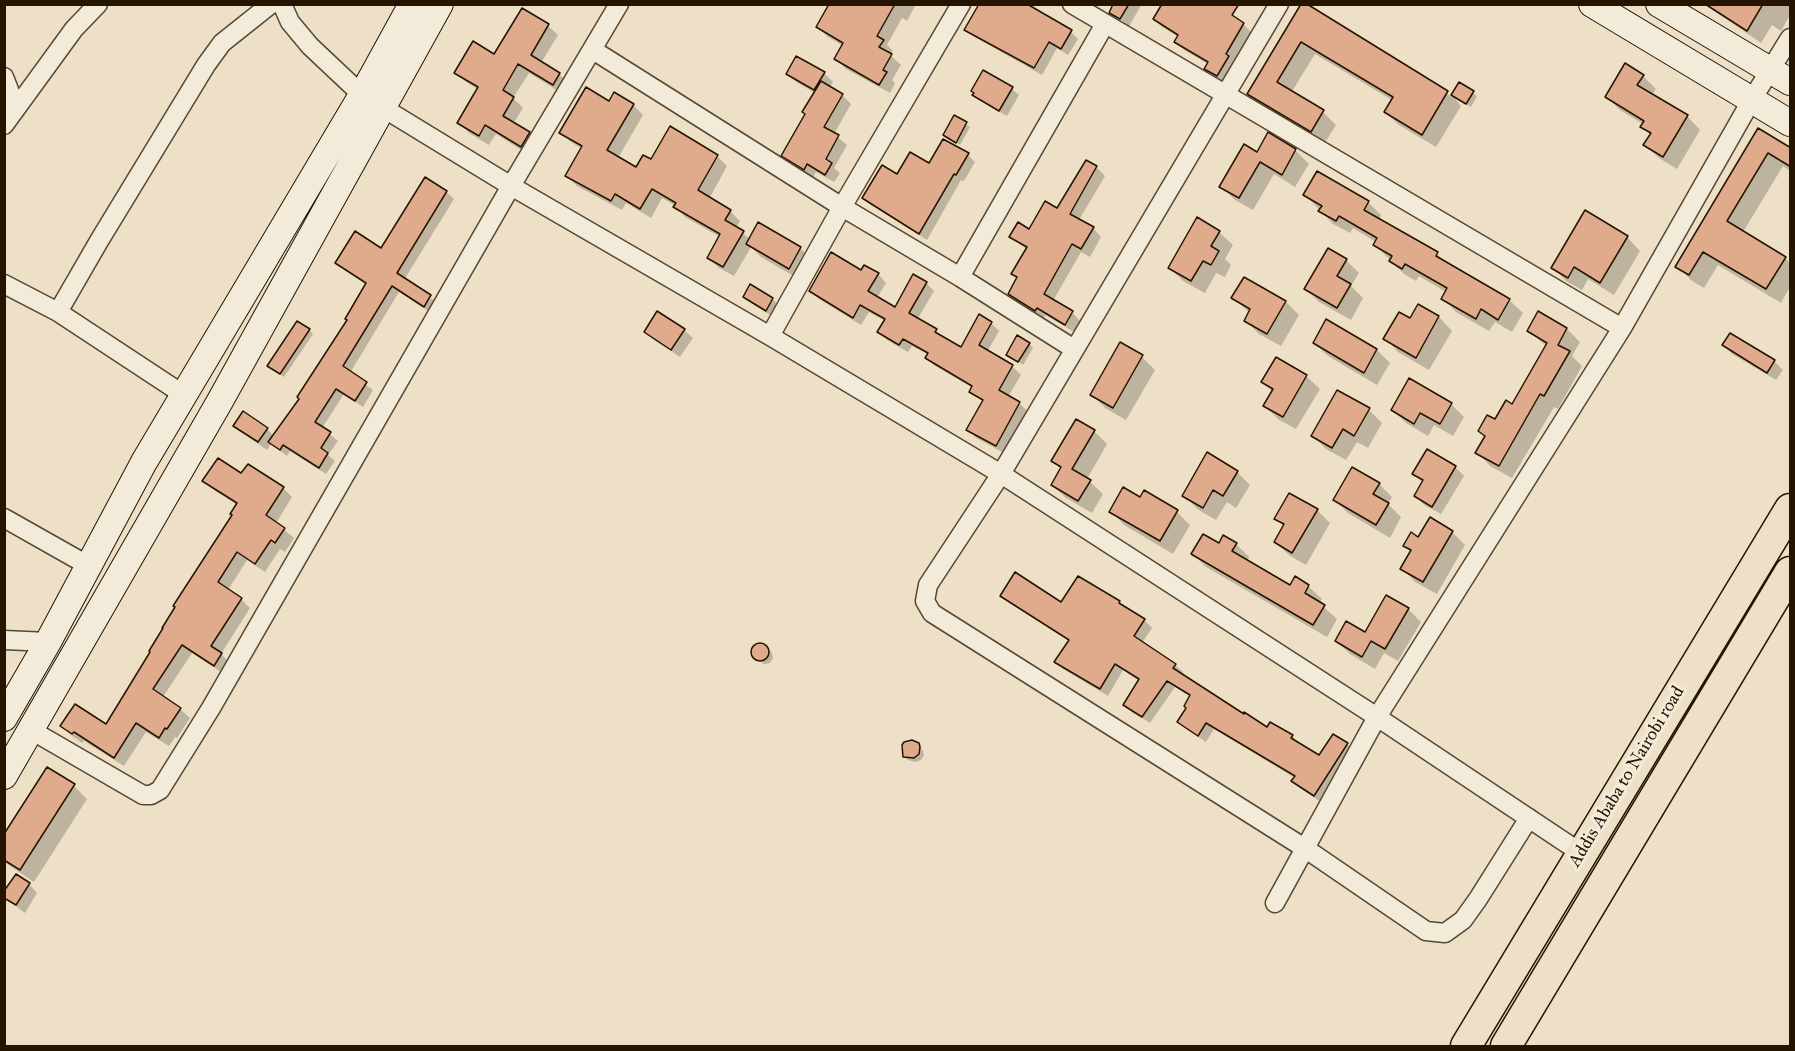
<!DOCTYPE html>
<style>
body{margin:0}
#map{position:relative;width:1795px;height:1051px;overflow:hidden;background:#ede0c6;font-family:"IM FELL Great Primer",serif}
canvas{display:block}
.frame{position:absolute;inset:0;border:6px solid #241400;pointer-events:none}
</style>
<div id="map">
<canvas width="1795" height="1051"></canvas>
<div class="frame"></div>
</div>
<script>
const g = document.querySelector('canvas').getContext('2d');
g.lineJoin = 'round';
function fillPath(path, color) { g.fillStyle = color; g.fill(path, 'evenodd'); }
const toPath = rows => new Path2D(rows.map(r => 'M' + r).join(''));
function stroke(path, color, width, dash) { g.strokeStyle = color; g.lineWidth = width; g.lineCap = dash ? 'butt' : 'round'; g.setLineDash(dash || []); g.stroke(path); }
function label(font, color, halo, rows, align = 'center') {
  g.font = font + ' "IM FELL Great Primer",serif'; g.lineWidth = 6; g.setLineDash([]); g.textBaseline = 'middle'; g.strokeStyle = halo; g.fillStyle = color; for (const [text, x, y, turn = 0] of rows) {
    g.save(); g.translate(x, y); g.rotate((+turn || 0) * Math.PI / 180); g.textAlign = isNaN(turn) ? turn : align; if (halo) g.strokeText(text, 0, 0); g.fillText(text, 0, 0); g.restore();
  }
}
const shadow = toPath([
 [831,4,916,4,907,21,902,18,887,45,893,51,890,55,901,65,892,80,895,83,890,93,846,69,836,59,843,46,828,37,818,27],
 [1115,4,1142,4,1129,26,1111,12],
 [1157,4,1213,4,1243,24,1251,32,1233,62,1236,65,1225,83,1214,76,1206,68,1208,64,1184,50,1176,42,1179,37,1162,27,1154,19,1162,7],
 [1304,4,1452,97,1460,84,1477,96,1471,107,1454,97,1461,106,1436,147,1399,125,1385,112,1392,100,1315,54,1291,93,1323,112,1336,125,1324,144,1262,107,1249,94],
 [1704,4,1790,4,1790,15,1781,31,1772,25,1761,43],
 [548,26,558,35,541,63,559,74,569,84,563,94,529,73,513,98,523,108,513,124,529,133,539,143,531,156,496,134,489,145,469,133,459,123,479,90,466,82,456,72,495,56],
 [1071,32,1078,39,1068,55,1057,48,1042,75,980,40,972,33],
 [824,73,833,82,829,88,842,95,851,104,834,134,847,145,834,168,840,173,834,182,816,172,813,177,792,164,783,155,807,115,815,93,796,82,788,74],
 [1643,76,1656,89,1652,95,1687,116,1700,130,1677,169,1659,158,1645,145,1651,136,1642,126,1643,124,1620,110,1607,97],
 [1012,89,1019,95,1007,116,981,101,974,95],
 [610,103,633,105,643,115,618,158,636,170,651,161,717,156,727,166,709,199,730,211,740,221,736,228,750,239,800,248,813,261,802,281,761,257,751,247,734,276,719,268,709,258,720,237,685,217,676,206,662,198,651,218,626,203,622,210,577,186,567,176,582,149,571,142,561,132],
 [955,117,970,127,960,145,944,135],
 [1759,130,1790,149,1790,171,1783,166,1743,232,1785,258,1790,263,1790,287,1781,303,1718,265,1704,288,1692,281,1677,266],
 [1268,135,1295,150,1309,164,1295,187,1274,174,1253,210,1235,200,1221,186,1258,154],
 [968,155,975,162,964,181,961,180,927,240,871,205,864,198,898,176],
 [1086,162,1096,167,1105,176,1079,220,1093,228,1101,237,1090,257,1081,252,1053,301,1072,312,1080,321,1074,332,1045,315,1044,318,1018,302,1009,294,1018,278,1013,274,1027,250,1011,237,1030,231,1058,210],
 [425,179,446,192,454,199,404,280,429,296,422,307,399,292,350,373,373,390,363,407,344,394,322,428,338,441,328,455,335,461,326,474,290,451,287,456,271,444,267,450,244,434,235,426,267,429,274,436,300,399,348,320,367,285,344,269,337,262,381,250],
 [1305,195,1368,202,1381,215,1379,220,1437,254,1448,264,1509,300,1523,313,1512,332,1495,322,1489,331,1456,312,1443,298,1446,292,1419,276,1416,281,1404,274,1375,245,1376,242,1353,228,1350,233,1333,224],
 [1219,232,1233,245,1225,259,1231,265,1225,277,1216,273,1205,293,1183,281,1170,268],
 [1627,237,1640,251,1614,295,1588,279,1582,290,1566,281,1553,267],
 [1346,260,1359,273,1351,286,1363,298,1351,320,1319,302,1306,289],
 [862,272,878,274,886,283,877,298,895,309,926,283,934,291,917,320,961,349,991,323,999,331,987,352,1013,367,1021,375,1008,397,1019,403,1027,411,1004,453,976,438,968,429,984,402,971,392,973,388,935,366,927,358,929,355,912,346,908,352,887,340,879,332,885,321,869,312,861,325,819,299,811,291],
 [1245,279,1286,302,1299,315,1281,346,1259,334,1245,320,1250,313,1233,298],
 [751,286,773,299,781,308,775,318,754,305,745,297],
 [431,298,437,304,431,313,424,308],
 [1419,306,1439,317,1452,331,1429,370,1398,352,1385,338,1411,321],
 [1539,313,1567,329,1580,342,1572,356,1582,366,1558,409,1554,407,1512,478,1490,466,1477,452,1486,437,1479,431,1495,421,1512,406,1546,346,1529,331],
 [1327,321,1377,350,1390,363,1377,385,1328,356,1314,343],
 [309,330,313,334,284,377,269,366],
 [684,330,693,338,680,357,654,340,645,332],
 [1029,344,1033,348,1023,365,1008,354],
 [1724,345,1774,361,1783,370,1776,380,1732,354],
 [1142,357,1155,370,1126,420,1105,408,1092,394],
 [1306,376,1320,389,1296,429,1278,419,1265,406,1273,392,1263,382],
 [1451,404,1464,417,1453,436,1434,425,1428,436,1406,423,1393,410],
 [1369,410,1382,423,1368,448,1357,442,1346,460,1326,449,1312,435],
 [1094,431,1107,444,1087,479,1103,494,1092,513,1066,498,1052,485,1061,469,1053,461],
 [1455,467,1464,476,1441,514,1424,505,1416,496,1423,483,1414,474],
 [1237,472,1250,485,1236,508,1227,502,1216,520,1197,509,1184,495],
 [242,475,283,488,292,497,276,523,294,538,285,552,280,549,265,572,247,560,228,590,241,599,250,608,221,654,231,664,224,674,192,653,163,697,180,709,190,718,177,738,175,737,169,746,146,732,124,766,84,741,82,743,71,735,62,726,107,726,233,515,237,505,214,490,204,481],
 [1379,484,1392,497,1388,504,1401,517,1390,538,1348,513,1335,500],
 [1141,499,1177,512,1190,525,1173,554,1124,525,1111,511],
 [1317,510,1330,523,1306,565,1289,555,1275,542,1284,527,1276,518],
 [1452,532,1465,545,1437,594,1415,582,1402,568,1411,552,1405,545,1419,539],
 [1236,544,1249,557,1247,561,1291,587,1308,586,1322,599,1319,603,1337,619,1327,637,1206,567,1193,554,1219,545],
 [1078,578,1119,602,1144,620,1152,628,1142,643,1175,665,1183,672,1181,675,1267,729,1292,736,1299,743,1320,757,1347,744,1354,751,1321,802,1301,789,1293,781,1295,778,1214,729,1206,742,1186,729,1179,722,1188,708,1191,697,1175,687,1150,723,1132,712,1125,704,1139,681,1123,670,1108,696,1063,669,1056,662,1070,641,1010,603,1002,595,1061,604],
 [1408,609,1421,622,1398,661,1384,653,1375,669,1350,654,1336,641,1366,634],
 [761,644,771,651,773,658,770,663,764,664,754,657,752,651,755,646],
 [918,745,922,749,924,755,921,760,915,762,908,760,904,756],
 [74,786,87,799,34,882,4,862,4,837],
 [29,884,37,893,25,913,4,897]
]);
const building = toPath([
 [829,4,895,4,877,36,884,40,879,47,892,54,883,70,887,72,879,85,834,59,843,43,816,27,829,4],
 [979,4,1027,4,1072,30,1061,49,1049,42,1034,68,964,30,979,4],
 [1113,4,1129,4,1120,19,1109,13,1113,4],
 [1162,4,1239,4,1232,15,1244,23,1226,54,1229,56,1217,76,1204,69,1208,62,1174,42,1178,35,1153,19,1162,4],
 [1301,4,1307,4,1448,91,1422,135,1384,112,1393,97,1301,42,1277,82,1324,110,1311,132,1247,94,1301,4],
 [1705,4,1763,4,1747,31,1705,4],
 [522,8,549,24,531,55,560,73,553,85,518,64,503,90,514,97,503,116,530,132,521,147,485,125,479,136,457,123,478,87,454,73,473,41,494,54,522,8],
 [796,56,825,72,814,90,786,74,796,56],
 [1625,63,1644,75,1637,85,1688,115,1663,157,1643,145,1651,133,1640,127,1644,121,1605,97,1625,63],
 [983,70,1013,87,999,111,972,95,974,93,971,91,983,70],
 [821,81,843,94,824,127,839,135,826,159,832,163,825,175,807,164,804,170,781,156,805,114,802,112,821,81],
 [1459,82,1474,91,1466,104,1451,95,1459,82],
 [586,87,609,101,614,92,634,104,607,150,636,167,643,155,651,159,670,126,718,155,698,190,731,210,725,220,744,231,723,267,707,258,720,234,673,207,676,203,652,189,640,209,615,194,611,201,565,176,582,146,559,133,586,87],
 [954,115,967,122,956,143,943,135,954,115],
 [1758,128,1791,148,1791,167,1768,153,1727,221,1786,257,1766,289,1703,252,1689,275,1675,267,1758,128],
 [1268,132,1296,149,1282,175,1260,162,1239,198,1219,187,1244,144,1257,152,1268,132],
 [943,139,969,153,956,175,954,174,919,234,862,198,882,165,897,174,910,152,929,163,943,139],
 [1086,160,1097,166,1070,214,1094,227,1081,249,1072,244,1044,294,1073,311,1065,325,1037,308,1035,311,1008,294,1017,277,1011,274,1027,247,1009,237,1018,222,1029,229,1045,201,1057,208,1086,160],
 [1317,171,1369,201,1364,210,1438,252,1436,256,1510,299,1498,320,1481,309,1476,319,1441,299,1447,288,1405,264,1402,269,1389,261,1392,256,1373,245,1377,238,1339,216,1336,221,1318,211,1322,206,1303,195,1317,171],
 [425,177,447,191,397,273,431,295,424,307,392,286,343,366,367,382,355,401,336,389,315,422,331,432,321,448,328,453,319,468,283,445,280,450,268,442,299,399,297,397,347,320,345,319,366,283,335,263,355,231,381,248,425,177],
 [1585,210,1628,236,1600,283,1574,267,1568,278,1551,268,1585,210],
 [1197,217,1220,231,1211,246,1219,251,1211,265,1203,261,1191,281,1168,268,1197,217],
 [758,222,801,247,789,269,746,244,758,222],
 [1328,248,1347,259,1337,276,1351,284,1337,308,1304,289,1328,248],
 [831,252,861,270,864,265,879,273,868,291,895,307,913,274,927,282,909,313,937,329,935,332,961,347,979,314,992,322,979,345,1013,365,999,390,1020,402,996,446,966,430,983,400,969,392,972,386,925,358,928,353,903,339,899,345,877,332,885,319,860,305,853,318,809,291,831,252],
 [1244,277,1286,301,1267,334,1244,321,1250,309,1231,298,1244,277],
 [750,284,773,298,766,311,743,297,750,284],
 [1418,304,1439,316,1416,358,1383,339,1399,312,1410,318,1418,304],
 [657,311,685,329,671,350,644,332,657,311],
 [1538,311,1567,328,1558,345,1570,351,1544,396,1540,394,1499,466,1475,453,1485,436,1478,431,1487,415,1495,419,1506,400,1512,404,1547,343,1527,331,1538,311],
 [1326,319,1377,349,1364,373,1313,343,1326,319],
 [297,321,310,329,280,374,267,366,297,321],
 [1730,333,1775,360,1767,373,1722,345,1730,333],
 [1017,335,1030,343,1018,362,1006,355,1017,335],
 [1120,342,1143,355,1113,408,1090,395,1120,342],
 [1276,357,1307,375,1283,417,1263,406,1273,389,1261,382,1276,357],
 [1409,378,1452,403,1440,424,1420,413,1414,424,1391,410,1409,378],
 [1337,390,1370,408,1354,436,1343,429,1332,448,1311,436,1337,390],
 [243,411,268,428,258,442,233,426,243,411],
 [1076,419,1095,430,1072,469,1091,480,1078,501,1051,485,1061,467,1051,461,1076,419],
 [1427,449,1456,466,1432,507,1414,496,1423,480,1412,474,1427,449],
 [1207,452,1238,471,1223,496,1213,490,1203,508,1182,496,1207,452],
 [218,458,241,473,248,464,284,487,266,515,285,528,275,543,271,540,255,564,237,552,218,582,242,598,211,646,222,653,214,666,182,645,153,689,181,708,167,729,165,728,159,738,136,723,114,758,74,732,72,734,60,726,75,704,106,724,150,652,149,651,163,628,162,628,175,607,173,606,232,515,230,514,237,503,202,481,218,458],
 [1352,467,1380,483,1373,494,1389,503,1376,525,1333,500,1352,467],
 [1123,487,1140,497,1144,490,1178,510,1160,541,1109,512,1123,487],
 [1289,493,1318,509,1292,553,1274,542,1284,524,1274,519,1289,493],
 [1430,517,1453,531,1423,582,1400,569,1411,550,1403,546,1411,532,1418,537,1430,517],
 [1203,534,1219,543,1223,535,1237,543,1232,551,1290,585,1295,576,1309,585,1305,593,1325,605,1313,625,1191,554,1203,534],
 [1015,572,1061,602,1078,576,1120,601,1119,603,1145,619,1134,636,1176,664,1173,668,1244,714,1244,712,1267,727,1270,722,1293,735,1291,738,1319,755,1333,734,1348,743,1314,796,1291,781,1295,776,1206,723,1198,736,1177,722,1186,708,1184,706,1190,695,1167,681,1142,717,1123,705,1139,679,1115,664,1100,689,1054,662,1069,640,1000,596,1015,572],
 [1386,595,1409,608,1385,649,1371,641,1362,657,1335,641,1346,621,1365,632,1386,595],
 '751 652a9 9 0 1 1 18 0a9 9 0 1 1-18 0Z',
 [912,740,919,743,920,747,919,754,914,758,903,757,902,745,904,742,912,740],
 [47,767,75,784,20,870,4,860,4,834,47,767],
 [16,874,30,883,16,905,4,898,4,891,16,874]
]);
const minor = toPath([
 [282,4,290,22,310,46,362,95,511,186,770,336,1001,474,1377,717,1581,853],
 [1072,4,1622,328],
 [1279,4,1001,474,928,585,925,601,932,613,1306,849,1426,931,1445,933,1463,920,1478,899,1529,818],
 [593,50,842,207,960,277,1074,349],
 [4,77,16,108],
 [4,125,74,29,98,4],
 [960,277,1105,24],
 [4,284,58,312,184,395],
 [58,312,99,241,206,65,222,43,271,4],
 [770,336,842,207,961,4],
 [4,518,89,566],
 [4,640,48,642],
 [31,730,143,795,151,795,160,790,211,708,511,186,619,4],
 [1275,903,1377,717,1622,328,1751,101,1790,38]
]);
const secondary = toPath([
 [1592,4,1790,123],
 [1659,4,1790,82],
 [4,718,48,642,144,462,362,95,412,4],
 [4,776,220,401,440,4]
]);
const trunk = toPath([
 [1466,1046,1790,509],
 [1506,1046,1790,572]
]);
const streetNames = [
 ["Addis Ababa to Nairobi road",1627,777,-59]
];
fillPath(shadow, '#0003');
fillPath(building, '#e0ab8d');
stroke(building, '#241400', 1.5);
stroke(minor, '#564732', 21);
stroke(secondary, '#241400', 28);
stroke(trunk, '#241400', 33);
stroke(minor, '#f3ebda', 18);
stroke(secondary, '#f3ebda', 26);
stroke(trunk, '#ede0c6', 30);
label('18px', '#241400', '#f3ebda', streetNames);
</script>
